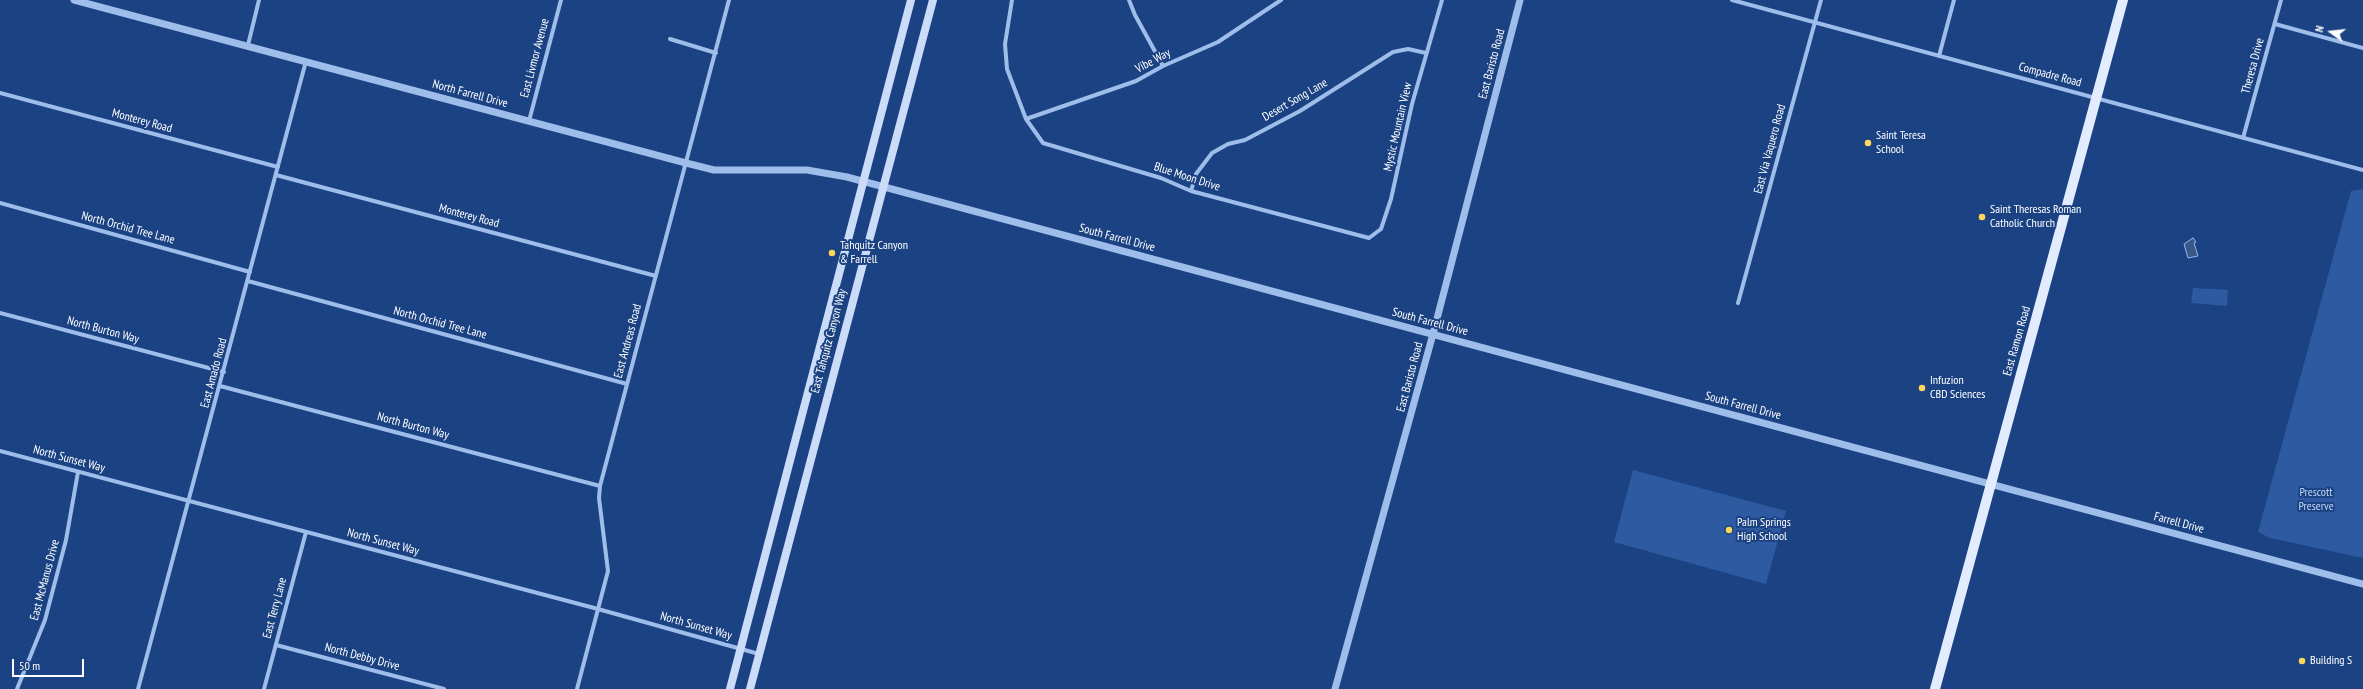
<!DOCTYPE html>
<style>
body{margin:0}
#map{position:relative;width:2363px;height:689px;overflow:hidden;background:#1b4282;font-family:"PT Sans Narrow",sans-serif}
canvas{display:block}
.north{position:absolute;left:2311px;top:12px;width:40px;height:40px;-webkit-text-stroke:3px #1b4282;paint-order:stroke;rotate:285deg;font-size:11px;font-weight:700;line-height:16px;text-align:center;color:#fff}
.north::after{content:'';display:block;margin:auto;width:14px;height:18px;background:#fff;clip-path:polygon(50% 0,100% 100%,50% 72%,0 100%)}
.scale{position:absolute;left:12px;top:659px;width:72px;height:18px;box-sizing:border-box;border:2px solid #fff;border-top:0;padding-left:5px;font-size:12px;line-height:14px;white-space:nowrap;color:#fff;-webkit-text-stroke:3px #1b4282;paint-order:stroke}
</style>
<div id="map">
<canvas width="2363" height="689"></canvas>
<div class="north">N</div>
<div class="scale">50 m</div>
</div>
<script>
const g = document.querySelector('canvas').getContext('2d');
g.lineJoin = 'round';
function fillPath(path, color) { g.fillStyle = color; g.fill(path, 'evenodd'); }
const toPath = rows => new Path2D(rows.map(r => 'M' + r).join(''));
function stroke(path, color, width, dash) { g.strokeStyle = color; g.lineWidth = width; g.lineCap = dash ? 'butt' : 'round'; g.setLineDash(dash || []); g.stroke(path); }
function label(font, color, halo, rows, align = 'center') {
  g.font = font + ' "PT Sans Narrow",sans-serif'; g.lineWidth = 4; g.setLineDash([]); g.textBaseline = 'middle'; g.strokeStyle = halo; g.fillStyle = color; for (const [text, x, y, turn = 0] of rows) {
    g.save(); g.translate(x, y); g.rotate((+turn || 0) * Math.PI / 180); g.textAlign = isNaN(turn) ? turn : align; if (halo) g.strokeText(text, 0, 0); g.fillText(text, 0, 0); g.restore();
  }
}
const green = toPath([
 [2363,189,2363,558,2270,538,2258,532,2351,191],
 [2193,288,2228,290,2227,306,2191,303],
 [1633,470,1786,511,1766,584,1614,542]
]);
const water = toPath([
 [2193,238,2196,242,2194,243,2198,256,2188,258,2184,244,2193,238]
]);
const minor = toPath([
 [1012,0,1005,44,1007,69,1026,119,1043,143,1161,178,1191,191,1369,238,1381,229,1391,199,1412,104,1442,0],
 [1129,0,1135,15,1163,66],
 [1732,0,2363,170],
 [2275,24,2363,48],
 [670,39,716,53],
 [248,45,259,0],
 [1939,56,1954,0],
 [0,93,278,167],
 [1026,119,1136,81,1163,66,1218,42,1281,0],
 [529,121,561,0],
 [2243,138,2281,0],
 [276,175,656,276],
 [1191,191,1196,174,1212,153,1228,144,1245,140,1300,111,1393,52,1408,49,1426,53],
 [0,203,250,272],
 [248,281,627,384],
 [1738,303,1821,0],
 [0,313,224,372],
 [220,386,600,486],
 [0,451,598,609,759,654],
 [276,645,444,689],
 [17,689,45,620,66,540,78,472],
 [138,689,306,61],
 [264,689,306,532],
 [577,689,608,571,599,498,600,486,729,0]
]);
const tertiary = toPath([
 [74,0,686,163,714,170,807,170,847,177,2363,584],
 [1335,689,1433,334,1520,0]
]);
const secondary = toPath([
 [730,689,911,0],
 [750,689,933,0]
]);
const primary = toPath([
 [1935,689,2123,0]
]);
const markers = [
 [1868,143,4,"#fcd75c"],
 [1982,217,4,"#fcd75c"],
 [832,253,4,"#fcd75c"],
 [1922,388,4,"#fcd75c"],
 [1729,530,4,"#fcd75c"],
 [2302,661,4,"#fcd75c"]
];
const streetNames = [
 ["East Livmor Avenue",535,58,-75],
 ["Vibe Way",1153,61,-28],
 ["East Baristo Road",1492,64,-75],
 ["Theresa Drive",2253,66,-75],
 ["Compadre Road",2050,75,15],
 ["North Farrell Drive",470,94,15],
 ["Desert Song Lane",1295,100,-30],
 ["Monterey Road",142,121,15],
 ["Mystic Mountain View",1398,127,-77],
 ["East Via Vaquero Road",1770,149,-75],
 ["Blue Moon Drive",1187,177,18],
 ["Monterey Road",469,216,15],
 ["North Orchid Tree Lane",128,228,15],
 ["South Farrell Drive",1117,238,15],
 ["South Farrell Drive",1430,322,15],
 ["North Orchid Tree Lane",440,323,15],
 ["North Burton Way",103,330,15],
 ["East Andreas Road",628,341,-75],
 ["East Tahquitz Canyon Way",829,341,-75],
 ["East Ramon Road",2017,341,-74],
 ["East Amado Road",214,373,-75],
 ["East Baristo Road",1410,377,-75],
 ["South Farrell Drive",1743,406,15],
 ["North Burton Way",413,426,15],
 ["North Sunset Way",69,459,15],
 ["Farrell Drive",2179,523,15],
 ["North Sunset Way",383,542,15],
 ["East McManus Drive",45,580,-75],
 ["East Terry Lane",275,608,-75],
 ["North Sunset Way",696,626,16],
 ["North Debby Drive",362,657,15]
];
const poiNames = [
 ["Saint Teresa",1876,136],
 ["School",1876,150],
 ["Saint Theresas Roman",1990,210],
 ["Catholic Church",1990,224],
 ["Tahquitz Canyon",840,246],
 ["& Farrell",840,260],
 ["Infuzion",1930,381],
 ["CBD Sciences",1930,395],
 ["Palm Springs",1737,523],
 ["High School",1737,537],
 ["Building S",2310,661]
];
const parkNames = [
 ["Prescott",2316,493],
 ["Preserve",2316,507]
];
fillPath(green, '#2e5aa1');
fillPath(water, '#3a5786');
stroke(water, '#92b7ed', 1);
stroke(minor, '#9fbdea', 4);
stroke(tertiary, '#9fbdea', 7);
stroke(secondary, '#cbdcf8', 8);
stroke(primary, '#e3ecfe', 10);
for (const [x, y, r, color] of markers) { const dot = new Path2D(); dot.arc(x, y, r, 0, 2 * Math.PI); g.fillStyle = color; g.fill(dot); stroke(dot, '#1b4282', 1.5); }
label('12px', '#fff', '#1b4282', streetNames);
label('12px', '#fff', '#1b4282', poiNames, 'left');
label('12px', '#c4d8f8', '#1b4282', parkNames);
</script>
